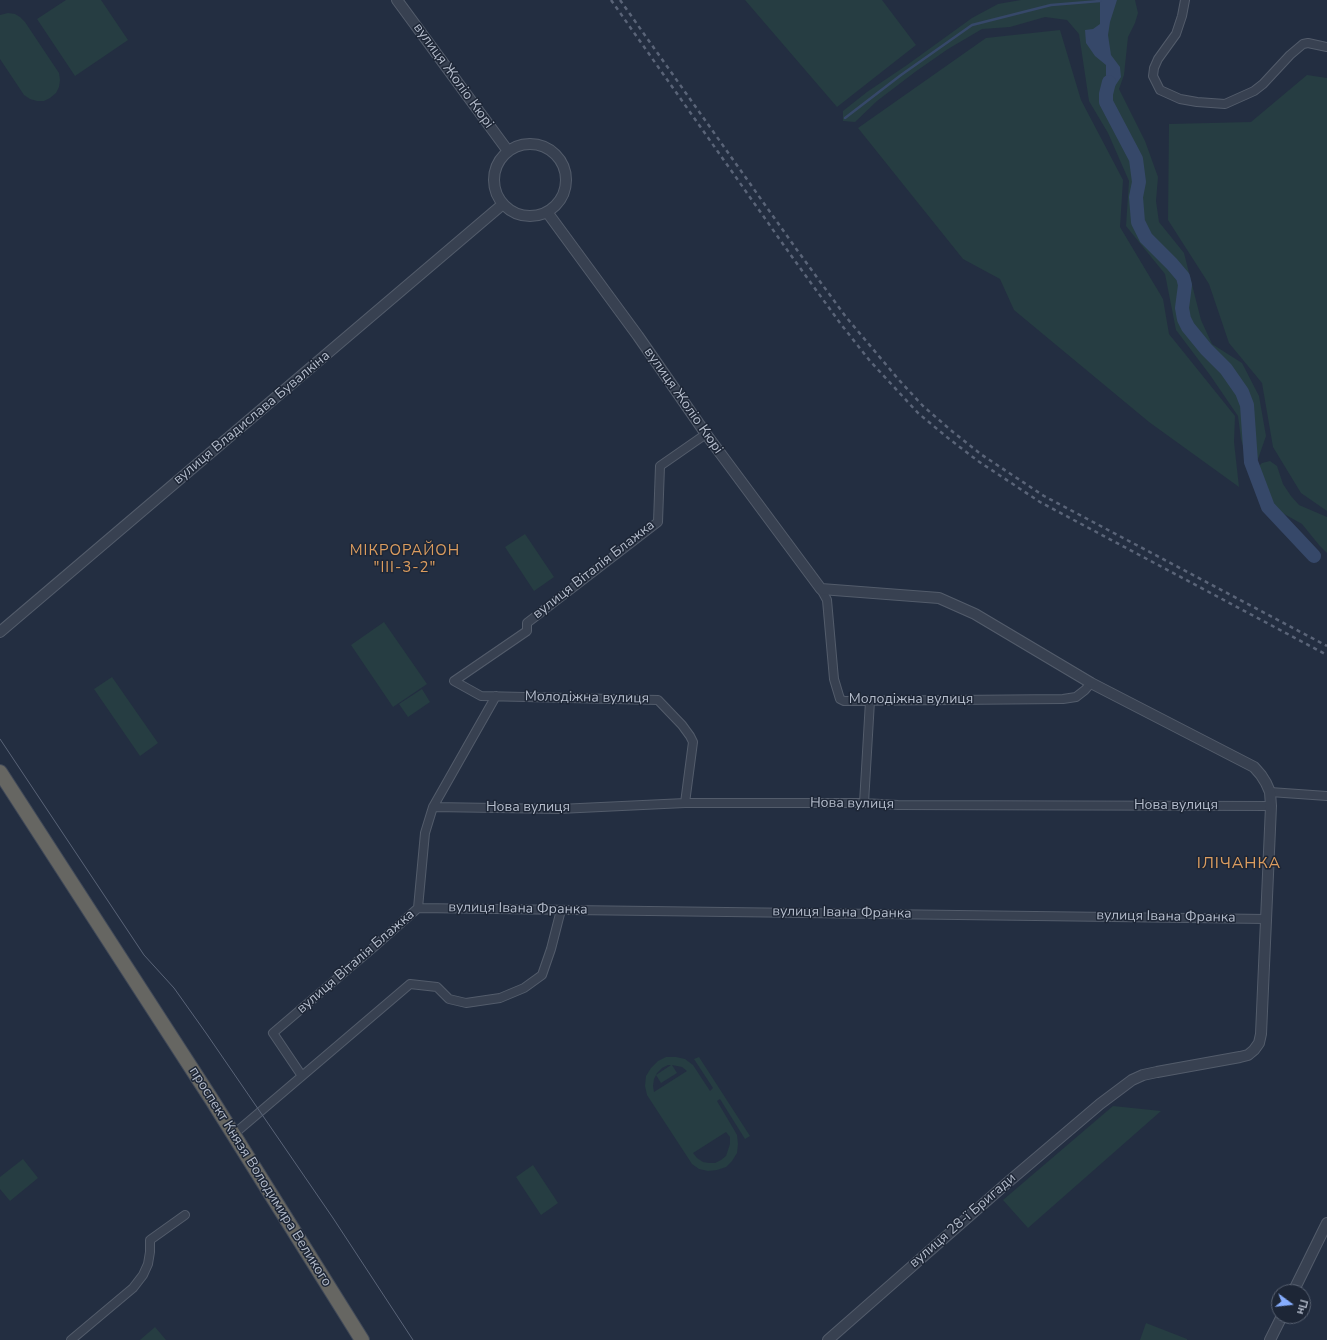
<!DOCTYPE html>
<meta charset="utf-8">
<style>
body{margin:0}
#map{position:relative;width:1327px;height:1340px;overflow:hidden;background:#232e41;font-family:"Nunito Sans",sans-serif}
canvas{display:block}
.north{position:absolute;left:1271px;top:1284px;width:40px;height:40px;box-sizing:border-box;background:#1d2636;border:1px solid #596272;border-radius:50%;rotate:105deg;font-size:11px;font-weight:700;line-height:16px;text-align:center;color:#b4bccb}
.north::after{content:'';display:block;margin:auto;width:14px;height:18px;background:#86adfe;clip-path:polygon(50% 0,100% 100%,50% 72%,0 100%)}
</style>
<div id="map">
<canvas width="1327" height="1340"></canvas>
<div class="north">Пн</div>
</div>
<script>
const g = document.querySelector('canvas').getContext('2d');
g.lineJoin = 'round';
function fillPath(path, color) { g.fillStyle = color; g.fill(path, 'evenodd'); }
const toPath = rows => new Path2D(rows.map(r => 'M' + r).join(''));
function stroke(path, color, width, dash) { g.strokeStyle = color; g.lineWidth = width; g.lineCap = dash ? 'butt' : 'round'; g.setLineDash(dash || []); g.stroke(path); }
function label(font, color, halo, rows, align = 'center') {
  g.font = font + ' "Nunito Sans",sans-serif'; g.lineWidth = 3; g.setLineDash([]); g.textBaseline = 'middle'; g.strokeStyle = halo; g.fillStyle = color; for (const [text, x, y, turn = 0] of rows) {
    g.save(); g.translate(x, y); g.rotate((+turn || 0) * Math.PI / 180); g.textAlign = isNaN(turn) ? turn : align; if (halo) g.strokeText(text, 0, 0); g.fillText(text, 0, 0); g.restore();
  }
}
const green = toPath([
 [66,0,101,0,128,40,75,76,37,19],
 [745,0,882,0,916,45,837,107],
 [1021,0,1135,0,1138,13,1135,23,1128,37,1124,75,1119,89,1145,141,1158,177,1156,201,1159,222,1184,253,1201,320,1212,344,1242,363,1259,396,1266,436,1258,459,1247,460,1241,439,1238,416,1210,375,1176,330,1165,274,1126,226,1129,181,1108,133,1089,101,1079,34,1067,20,1045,17,1010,27,982,29,948,49,915,72,877,101,855,122,843,121,843,111,867,92,907,65,972,18,998,4],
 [8,13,15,14,20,17,25,22,59,73,60,80,59,87,56,93,50,98,44,101,37,101,30,99,24,95,0,59,0,15],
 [1060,30,1081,100,1123,180,1120,227,1163,299,1169,334,1235,416,1234,442,1239,487,1149,422,1014,310,1000,279,963,259,858,128,986,38],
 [1307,75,1327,78,1327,511,1301,493,1273,447,1262,383,1229,343,1209,284,1168,220,1169,124,1251,122],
 [1270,461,1277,466,1283,484,1291,496,1299,505,1327,517,1327,553,1319,545,1302,524,1277,510,1259,478,1256,469,1262,463],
 [525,534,554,577,534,591,505,547],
 [384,622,427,684,393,707,351,645],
 [112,677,158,743,140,756,94,689],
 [422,689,430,702,408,717,399,704],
 [666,1057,676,1057,685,1059,693,1065,710,1091,713,1088,694,1059,699,1057,750,1136,745,1139,720,1099,717,1101,733,1128,737,1135,738,1144,737,1153,732,1161,726,1167,717,1170,708,1171,699,1169,692,1164,647,1095,645,1086,646,1076,651,1068,658,1061],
 [668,1065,671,1065,656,1075,661,1083,677,1073,672,1065,682,1067,687,1071,654,1092,653,1086,654,1079,657,1073,662,1068],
 [726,1132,730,1137,730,1144,726,1156,721,1160,715,1163,709,1163,703,1162,697,1158,693,1153],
 [1113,1106,1161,1111,1028,1228,1003,1200],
 [23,1159,38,1178,10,1201,0,1189,0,1177],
 [533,1165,558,1203,541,1215,516,1177],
 [1146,1323,1187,1339,1187,1340,1140,1340],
 [155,1327,166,1340,140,1340]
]);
const water = toPath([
 [1100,0,1117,0,1110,22,1108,35,1111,55,1120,67,1121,77,1115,86,1106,79,1106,65,1095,56,1086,43,1085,30,1093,29,1100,24]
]);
const stream = toPath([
 [845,118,901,75,972,25,1051,5,1100,1]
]);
const river = toPath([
 [1109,82,1106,94,1106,102,1136,159,1139,182,1136,197,1138,222,1146,238,1172,264,1183,277,1185,285,1182,308,1184,319,1188,327,1206,349,1226,369,1242,392,1247,405,1251,462,1268,507,1314,556]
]);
const minor = toPath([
 [1185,0,1182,16,1176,34,1158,59,1154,68,1153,76,1160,90,1180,99,1197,102,1225,104,1254,91,1263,84,1290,55,1303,44,1308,43,1327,47],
 [821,589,827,600,834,679,840,699,844,701,1063,699,1076,697,1085,690,1091,683],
 [1270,792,1327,796],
 [685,803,693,742,690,736,682,725,658,700,481,696,454,681,527,631,527,623,658,522,660,466,706,434],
 [864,803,870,701],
 [433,807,559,809,685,803,864,803,898,805,1271,806],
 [418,908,1266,919],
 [302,1076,273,1033,374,947,418,908,425,833,433,807,496,696],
 [234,1134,410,984,437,987,449,999,466,1003,500,998,524,988,542,975,551,949,561,910],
 [71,1340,133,1288,143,1275,148,1264,150,1252,150,1240,185,1215]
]);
const tertiary = toPath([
 [397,0,508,151],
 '494 180a36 36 0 1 1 72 0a36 36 0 1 1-72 0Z',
 [547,212,638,336,706,434,821,589,939,598,975,614,1091,683,1254,767,1261,775,1266,783,1270,792,1271,806,1261,1034,1259,1043,1254,1050,1248,1055,1240,1057,1157,1072,1143,1075,1132,1080,1100,1104,1007,1183,828,1340],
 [0,632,503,204],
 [1293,1292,1327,1223],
 [1270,1340,1282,1316]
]);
const trunk = toPath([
 [0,772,212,1100,362,1340]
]);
const tram = toPath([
 [0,739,144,955,174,988,206,1033,333,1218,413,1340]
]);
const rail = toPath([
 [611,0,790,254,840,323,870,361,918,413,948,438,978,461,1040,502,1327,655],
 [620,0,797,250,846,317,899,380,923,406,953,432,982,455,1044,496,1327,646]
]);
const streetNames = [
 ["вулиця Жоліо Кюрі",453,76,54],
 ["вулиця Жоліо Кюрі",683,401,55],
 ["вулиця Владислава Бувалкіна",252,418,-40],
 ["вулиця Віталія Блажка",594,570,-38],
 ["Молодіжна вулиця",587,698,1],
 ["Молодіжна вулиця",911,700],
 ["Нова вулиця",852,804,1],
 ["Нова вулиця",1176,806],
 ["Нова вулиця",528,808],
 ["вулиця Івана Франка",518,909,1],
 ["вулиця Івана Франка",842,913,1],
 ["вулиця Івана Франка",1166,917,1],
 ["вулиця Віталія Блажка",356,962,-41],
 ["проспект Князя Володимира Великого",260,1177,58],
 ["вулиця 28-ї Бригади",963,1221,-41]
];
const neighbourhoodNames = [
 ["МІКРОРАЙОН",405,551],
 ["\"ІІІ-3-2\"",405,568]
];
const quarterNames = [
 ["ІЛІЧАНКА",1239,864]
];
fillPath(green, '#263d42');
fillPath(water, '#364869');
stroke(stream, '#364869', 2.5);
stroke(river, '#364869', 14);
stroke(minor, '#535c6b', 10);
stroke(tertiary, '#535c6b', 12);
stroke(trunk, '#404958', 16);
stroke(minor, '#384151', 8);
stroke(tertiary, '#384151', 10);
stroke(trunk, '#666662', 14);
stroke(tram, '#5a6478', 1);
stroke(rail, '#5a6478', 2.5, [4, 4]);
label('14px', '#b4bccb', '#1d2636', streetNames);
g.letterSpacing = '1px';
label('15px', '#dc9d5f', '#1d2636', neighbourhoodNames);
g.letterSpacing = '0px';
g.letterSpacing = '1px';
label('16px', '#dc9d5f', '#1d2636', quarterNames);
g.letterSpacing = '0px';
</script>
